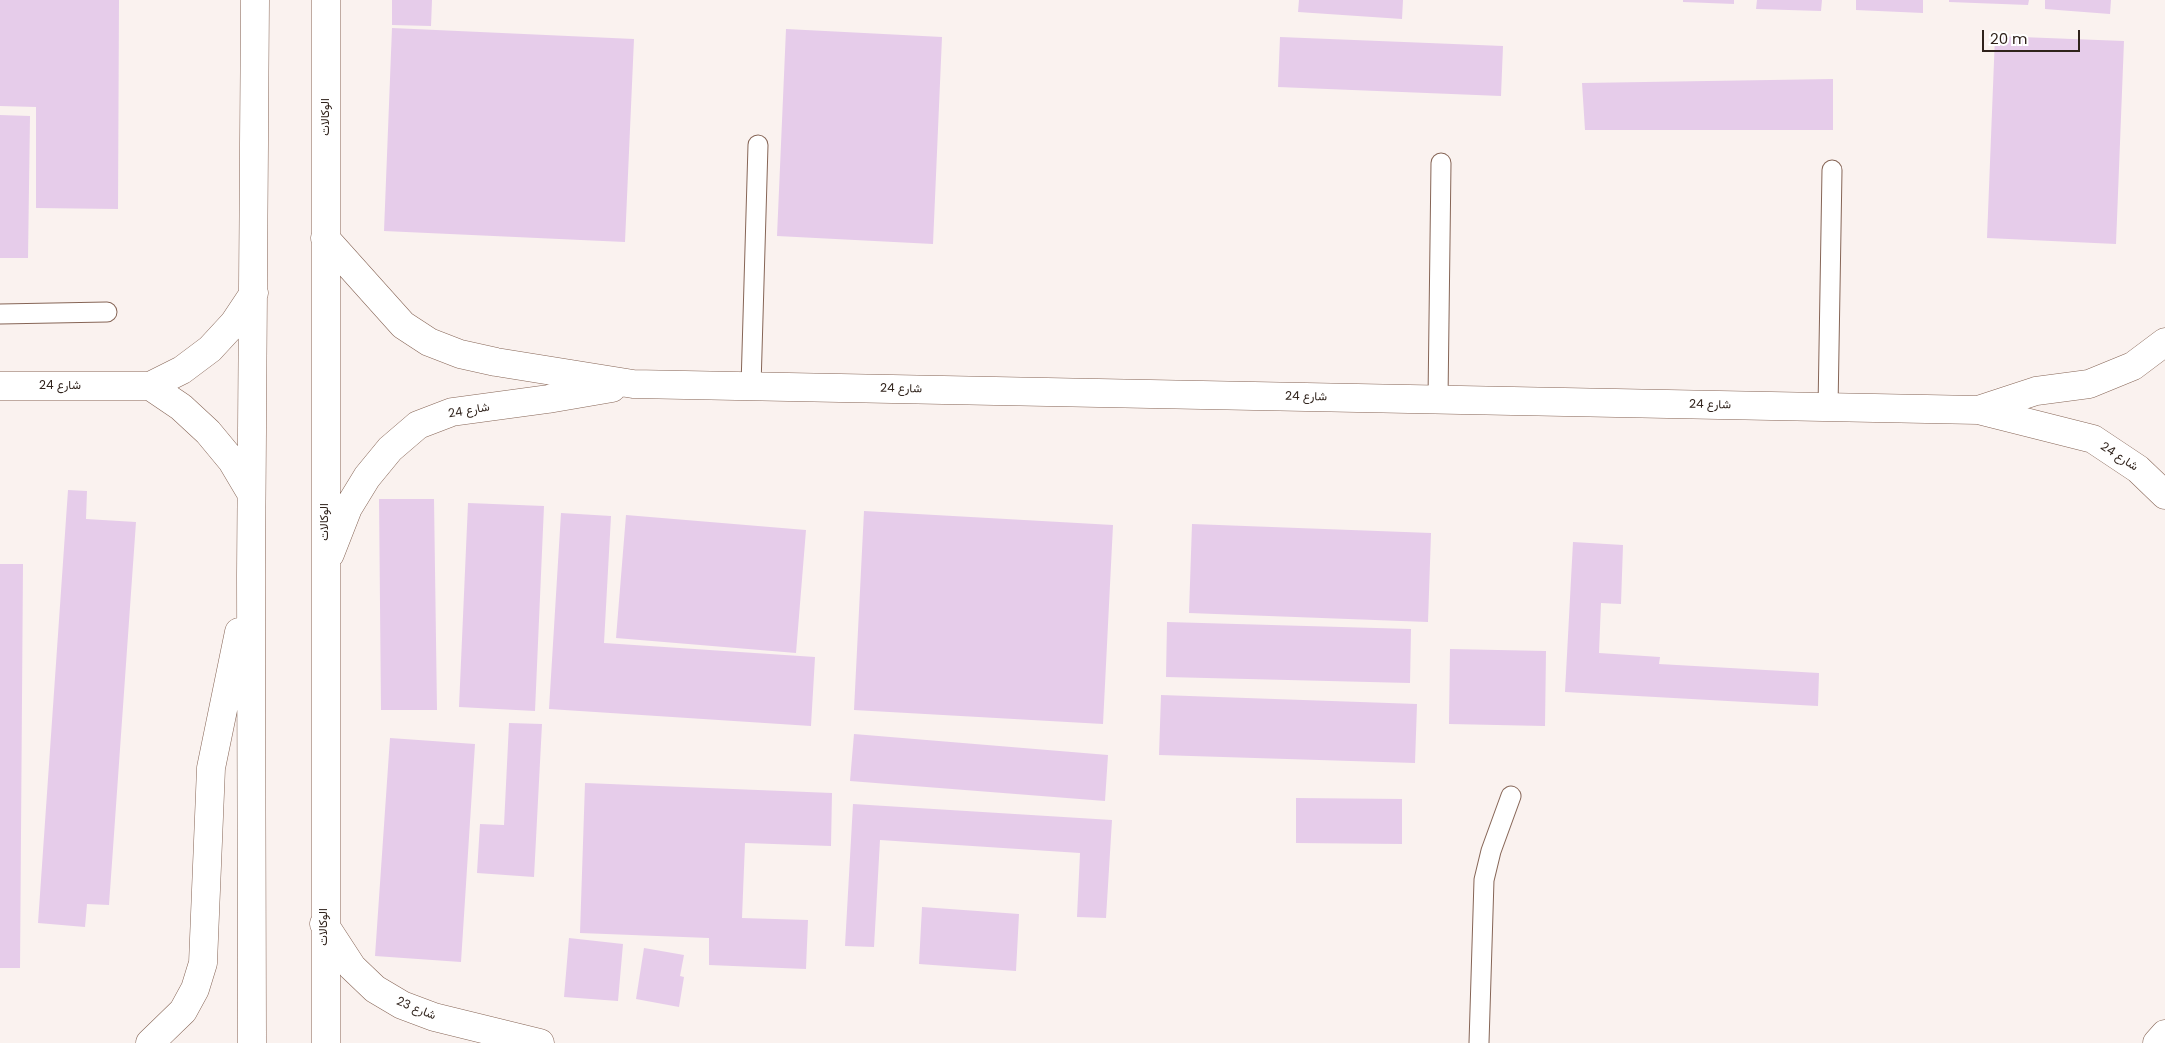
<!DOCTYPE html>
<meta charset="utf-8">
<style>
body{margin:0}
#map{position:relative;width:2165px;height:1043px;overflow:hidden;background:#faf2ef;font-family:Poppins,sans-serif}
canvas{display:block}
.scale{position:absolute;left:1982px;top:30px;width:98px;height:22px;box-sizing:border-box;border:2px solid #2f221b;border-top:0;padding-left:6px;font-size:15px;line-height:18px;white-space:nowrap;color:#2f221b;-webkit-text-stroke:4px #fff;paint-order:stroke}
</style>
<div id="map">
<canvas width="2165" height="1043"></canvas>
<div class="scale">20 m</div>
</div>
<script>
const g = document.querySelector('canvas').getContext('2d');
g.lineJoin = 'round';
function fillPath(path, color) { g.fillStyle = color; g.fill(path, 'evenodd'); }
const toPath = rows => new Path2D(rows.map(r => 'M' + r).join(''));
function stroke(path, color, width, dash) { g.strokeStyle = color; g.lineWidth = width; g.lineCap = dash ? 'butt' : 'round'; g.setLineDash(dash || []); g.stroke(path); }
function label(font, color, halo, rows, align = 'center') {
  g.font = font + ' Poppins,Vazirmatn,sans-serif'; g.lineWidth = 4.5; g.setLineDash([]); g.textBaseline = 'middle'; g.strokeStyle = halo; g.fillStyle = color; for (const [text, x, y, turn = 0] of rows) {
    g.save(); g.translate(x, y); g.rotate((+turn || 0) * Math.PI / 180); g.textAlign = isNaN(turn) ? turn : align; if (halo) g.strokeText(text, 0, 0); g.fillText(text, 0, 0); g.restore();
  }
}
const building = toPath([
 [0,0,119,0,118,209,36,208,36,107,0,106],
 [392,0,432,0,431,26,392,25],
 [1299,0,1403,0,1402,19,1298,12],
 [1683,0,1734,0,1734,4,1683,2],
 [1757,0,1822,0,1821,11,1756,9],
 [1856,0,1923,0,1923,13,1856,10],
 [1949,0,2029,0,2028,5,1949,2],
 [2045,0,2111,0,2110,14,2045,9],
 [392,28,634,39,625,242,384,231],
 [786,29,942,37,933,244,777,236],
 [1995,36,2124,41,2116,244,1987,238],
 [1280,37,1503,46,1501,96,1278,87],
 [1833,79,1833,130,1585,130,1582,83],
 [0,115,30,116,28,258,0,258],
 [68,490,87,491,86,519,136,522,109,905,87,904,85,927,38,923],
 [379,499,434,499,437,710,381,710],
 [468,503,544,506,535,711,459,707],
 [864,511,1113,525,1103,724,854,710],
 [561,513,611,516,604,643,815,657,811,726,549,709],
 [626,515,806,530,796,653,616,638],
 [1192,524,1431,533,1428,622,1189,613],
 [1573,542,1623,545,1621,604,1601,603,1599,653,1660,657,1659,664,1819,673,1818,706,1565,692],
 [0,564,23,564,20,968,0,968],
 [1167,622,1411,629,1410,683,1166,677],
 [1450,649,1546,651,1545,726,1449,724],
 [1161,695,1417,704,1415,763,1159,755],
 [509,723,542,724,534,877,477,873,480,824,504,825],
 [854,734,1108,755,1105,801,850,781],
 [390,738,475,744,461,962,375,956],
 [585,783,832,793,831,846,745,843,742,918,808,920,806,969,709,965,709,938,580,933],
 [1296,798,1402,799,1402,844,1296,843],
 [853,804,1112,820,1106,918,1077,917,1080,853,880,840,874,947,845,946],
 [922,907,1019,914,1016,971,919,964],
 [569,938,623,944,618,1001,564,997],
 [644,948,684,955,680,976,684,977,679,1007,636,999]
]);
const lane = toPath([
 [0,314,107,312],
 [751,386,758,145],
 [1438,399,1441,163],
 [1828,408,1832,170],
 [1479,1043,1484,880,1491,851,1511,796]
]);
const street = toPath([
 [325,238,403,325,429,342,460,354,496,362,633,384,1978,410,2093,439,2138,469,2165,495],
 [0,386,150,386,182,370,210,349,234,323,254,293],
 [150,386,181,407,208,432,232,461,251,493],
 [1978,410,2036,391,2089,384,2133,366,2165,342],
 [330,554,348,508,367,477,390,449,418,425,452,412,548,399,612,388],
 [324,924,352,967,375,989,402,1005,434,1017,540,1043],
 [150,1043,183,1011,195,989,203,963,211,768,239,632],
 [252,1043,251,575,255,0],
 [326,1043,326,0],
 [2157,1043,2165,1034]
]);
const streetNames = [
 ["الوكالات",326,117,-90],
 ["شارع 24",60,386],
 ["شارع 24",901,389,1],
 ["شارع 24",1306,397,1],
 ["شارع 24",1710,405,1],
 ["شارع 24",469,411,-10],
 ["شارع 24",2119,457,33],
 ["الوكالات",325,522,-90],
 ["الوكالات",324,927,-90],
 ["شارع 23",416,1009,22]
];
fillPath(building, '#e6ccea');
stroke(lane, '#866556', 21);
stroke(street, '#866556', 29);
stroke(lane, '#fff', 19);
stroke(street, '#fff', 28);
label('12px', '#2f221b', '#fff', streetNames);
</script>
